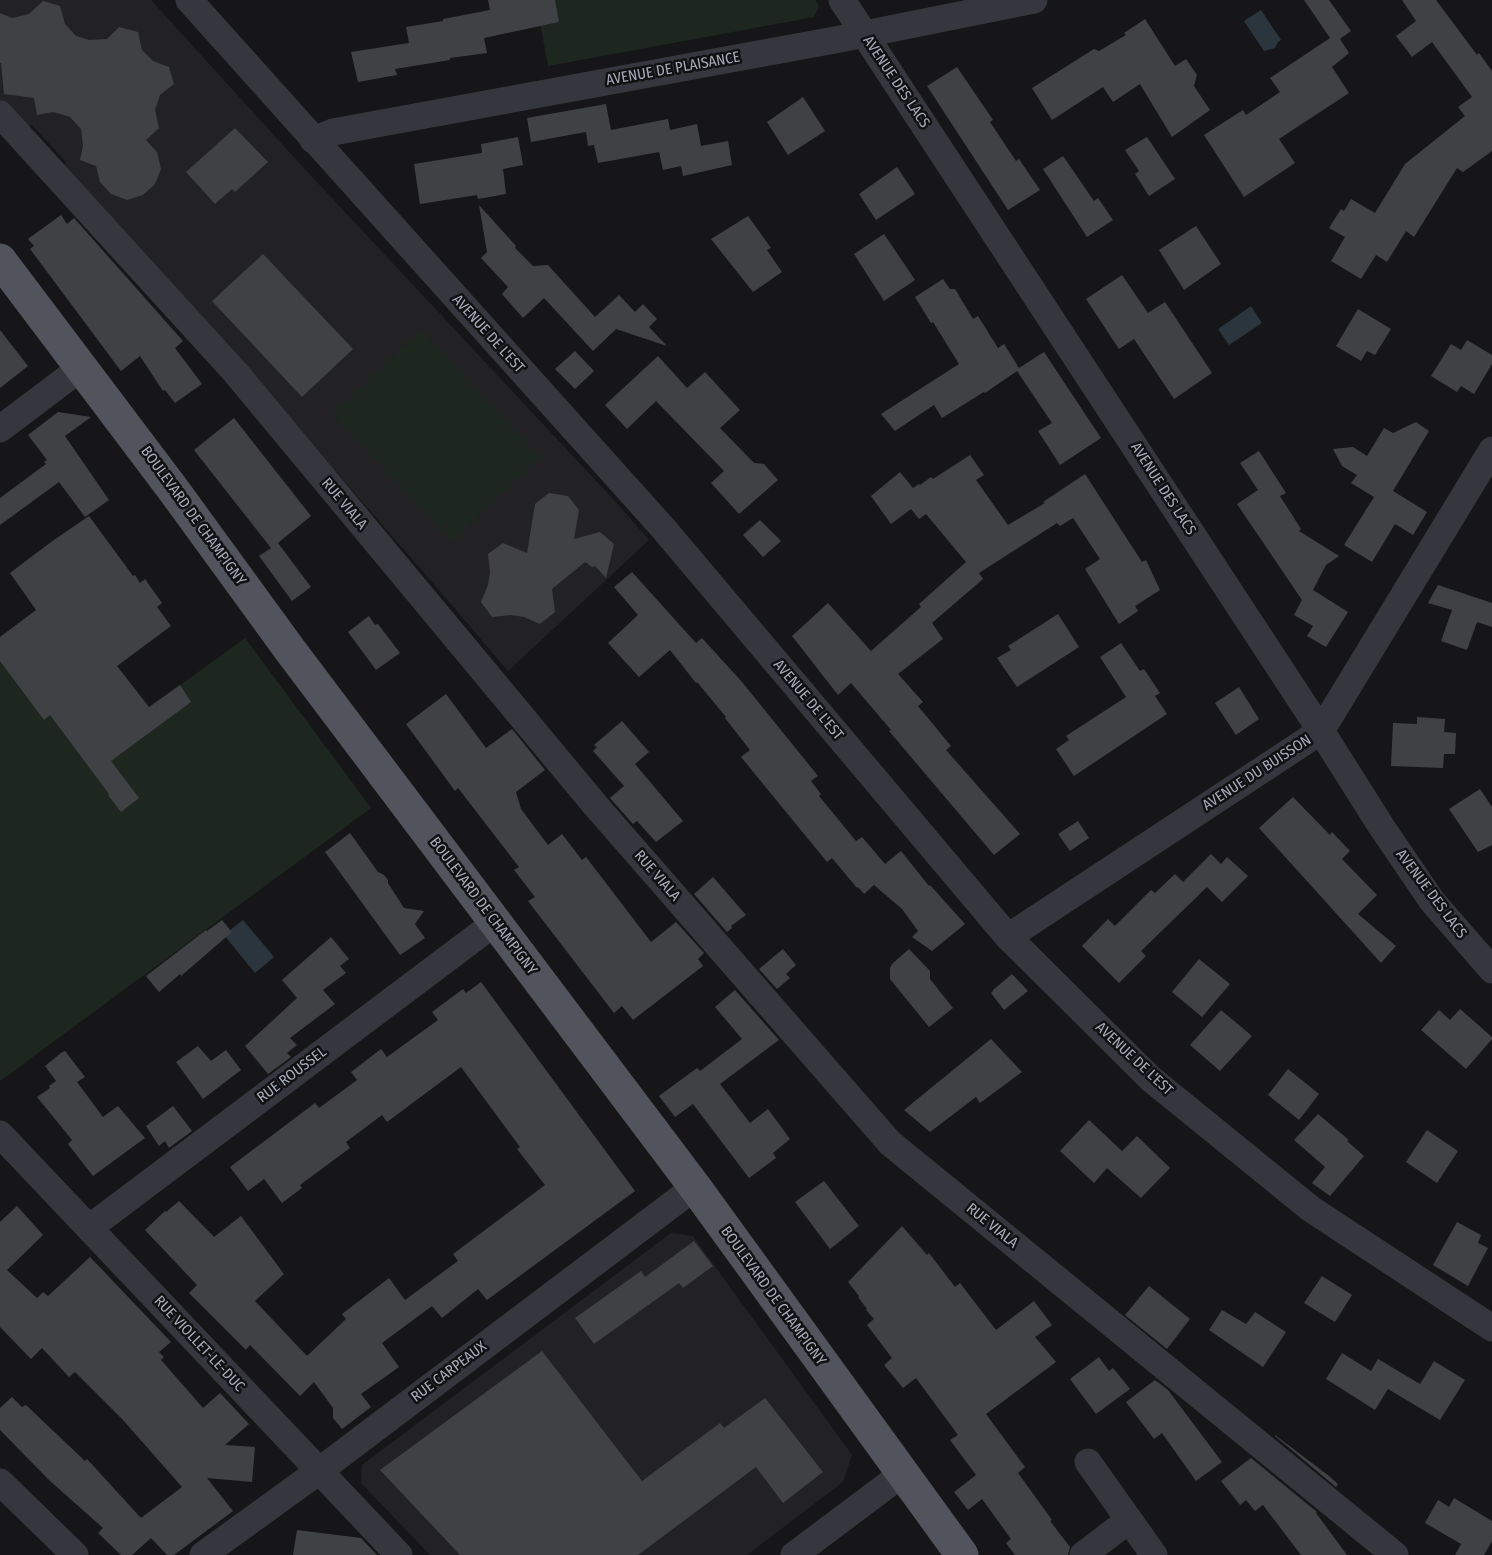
<!DOCTYPE html>
<style>
body{margin:0}
canvas{display:block;background:#161618}
</style>
<canvas width="1492" height="1555"></canvas>
<script>
const g = document.querySelector('canvas').getContext('2d');
g.lineJoin = 'round';
function fillPath(path, color) { g.fillStyle = color; g.fill(path, 'evenodd'); }
const toPath = rows => new Path2D(rows.map(r => 'M' + r).join(''));
function stroke(path, color, width, dash) { g.strokeStyle = color; g.lineWidth = width; g.lineCap = dash ? 'butt' : 'round'; g.setLineDash(dash || []); g.stroke(path); }
function label(font, color, halo, rows, align = 'center') {
  g.font = font + ' "Fira Sans Condensed",sans-serif'; g.lineWidth = 5; g.setLineDash([]); g.textBaseline = 'middle'; g.strokeStyle = halo; g.fillStyle = color; for (const [text, x, y, turn = 0] of rows) {
    g.save(); g.translate(x, y); g.rotate((+turn || 0) * Math.PI / 180); g.textAlign = isNaN(turn) ? turn : align; if (halo) g.strokeText(text, 0, 0); g.fillText(text, 0, 0); g.restore();
  }
}
const built = toPath([
 [0,0,151,0,301,165,613,499,649,540,508,671,439,590,250,373,62,168,66,162,32,125,25,129,0,102],
 [671,1233,693,1236,852,1455,843,1482,747,1555,430,1555,361,1483,362,1465]
]);
const green = toPath([
 [536,0,815,0,819,6,814,17,548,66],
 [421,331,540,457,452,541,332,414],
 [245,638,371,808,0,1081,0,647,77,751,144,703,149,708]
]);
const water = toPath([
 [1261,10,1281,40,1278,42,1275,48,1264,51,1244,21],
 [1251,306,1262,323,1229,345,1218,329],
 [243,920,274,957,255,973,224,935]
]);
const building = toPath([
 [488,0,555,0,559,22,484,38,487,53,450,58,450,60,395,69,397,75,358,82,351,52,409,43,406,27,443,21,443,19,490,10],
 [1304,0,1329,0,1351,31,1340,39,1349,53,1332,67,1349,93,1279,139,1295,163,1244,197,1204,135,1243,110,1246,115,1280,92,1270,78,1330,38],
 [1402,0,1436,0,1477,55,1479,53,1492,71,1492,151,1463,172,1457,168,1414,237,1406,231,1387,262,1376,255,1361,279,1331,261,1345,237,1329,228,1341,209,1344,211,1351,199,1375,213,1405,164,1465,116,1458,107,1472,97,1432,42,1412,57,1396,36,1416,21],
 [43,1,60,6,65,24,76,36,89,40,107,39,119,27,138,32,142,50,153,61,169,67,174,84,160,95,155,110,159,128,146,140,157,152,161,169,155,184,143,195,127,200,111,194,100,182,96,166,80,160,83,146,81,129,70,117,53,112,37,115,34,98,4,94,1,63,0,63,0,13,12,18,29,14],
 [1145,19,1175,66,1186,59,1197,75,1194,86,1210,110,1172,137,1140,84,1113,102,1103,87,1052,120,1032,88,1094,49,1099,51,1126,35,1124,33],
 [957,67,993,120,990,122,1016,161,1019,159,1040,190,1008,210,927,86],
 [803,97,825,131,788,155,767,122],
 [606,104,611,130,668,119,670,130,697,124,701,146,728,141,732,165,683,176,681,166,663,170,659,152,598,163,594,145,588,146,586,132,531,142,527,118],
 [235,128,268,162,235,192,232,189,215,204,186,172],
 [518,137,523,165,503,169,506,194,478,199,477,195,420,204,414,164,482,153,481,144],
 [1147,137,1175,179,1149,196,1135,174,1139,171,1125,150],
 [1063,156,1094,201,1098,198,1113,220,1087,237,1043,169],
 [897,167,915,194,876,220,859,194],
 [479,205,516,246,515,248,533,266,548,265,595,317,619,295,635,312,643,304,657,319,649,327,667,346,616,329,593,351,544,298,523,318,502,294,508,287,481,258,487,252],
 [61,215,67,224,74,218,183,341,175,348,202,384,175,403,165,390,163,391,140,356,121,371,30,249,34,246,28,239],
 [748,216,771,248,767,250,782,272,753,292,711,239],
 [1196,226,1221,264,1184,290,1159,250],
 [884,234,915,280,884,301,854,254],
 [263,254,353,349,302,397,212,301],
 [1122,275,1148,313,1165,302,1212,373,1174,399,1134,339,1119,349,1086,299],
 [943,279,950,289,955,289,973,319,978,316,998,348,1004,344,1019,368,1044,352,1101,438,1060,465,1038,431,1052,423,1017,371,985,393,984,392,942,418,934,405,895,431,881,414,959,364,933,322,931,323,915,297],
 [1358,309,1391,329,1375,355,1367,351,1361,361,1336,346],
 [0,330,28,366,0,388],
 [1467,340,1492,355,1492,364,1474,394,1461,386,1457,392,1431,376,1451,344,1461,350],
 [575,351,594,371,575,389,555,369],
 [658,356,687,388,705,372,740,410,720,428,754,463,764,464,778,480,739,514,711,483,724,471,656,401,627,429,605,405],
 [58,412,91,417,65,436,109,500,85,517,59,482,0,525,0,498,46,464,44,462,47,460,28,435],
 [234,418,311,516,273,547,278,543,311,587,292,601,259,556,271,548,194,450],
 [1416,422,1429,431,1393,491,1427,512,1413,535,1395,524,1372,562,1344,545,1374,497,1351,483,1357,475,1342,466,1333,449,1353,447,1367,456,1384,428,1393,433],
 [1259,451,1286,493,1280,496,1301,529,1299,531,1339,556,1326,565,1313,590,1348,612,1326,647,1307,636,1313,626,1294,615,1302,600,1237,504,1258,490,1240,463],
 [970,455,984,475,976,480,1008,525,1045,503,1043,502,1085,474,1142,562,1146,560,1160,590,1135,606,1138,611,1119,624,1085,569,1100,559,1073,518,1060,526,1057,523,979,573,983,579,932,623,943,639,898,674,923,702,918,706,951,746,946,750,1020,834,994,855,889,731,891,730,851,683,838,695,792,636,828,603,871,651,921,607,919,604,966,562,926,514,919,519,911,509,891,524,871,496,900,472,913,488,919,484,920,485,931,477,933,479],
 [549,493,568,496,579,510,574,539,600,532,614,544,606,578,595,566,592,567,585,562,552,589,555,612,540,624,524,617,511,615,492,617,481,602,488,585,490,572,488,554,503,543,527,553,535,504],
 [89,516,133,576,135,575,140,583,145,579,162,603,157,607,171,626,117,666,149,707,180,685,191,702,111,761,139,798,121,812,108,795,109,794,50,715,44,720,0,661,0,637,36,610,10,573,51,542],
 [760,520,781,541,763,557,743,535],
 [632,572,696,643,702,638,742,682,818,776,811,781,821,794,819,796,856,841,862,837,885,864,901,851,929,886,930,885,965,924,932,951,912,937,918,931,902,909,874,885,864,894,858,887,857,888,832,858,827,862,741,757,750,750,725,718,726,717,697,682,696,683,670,650,639,677,608,643,638,615,614,587],
 [1438,585,1492,603,1492,627,1477,622,1467,650,1441,641,1452,610,1428,603],
 [1058,614,1079,647,1017,687,997,658,1011,650,1008,646],
 [369,616,375,625,378,624,400,653,376,670,348,632],
 [1121,643,1140,671,1144,669,1160,693,1155,696,1167,714,1074,776,1056,749,1069,740,1066,736,1126,697,1100,657],
 [1239,687,1259,719,1236,735,1215,703],
 [446,694,486,748,512,729,545,770,516,792,521,809,548,845,562,834,582,860,586,857,651,942,676,922,704,953,698,959,703,966,633,1020,622,1006,614,1013,528,901,535,897,514,870,519,867,458,788,455,791,406,724],
 [1417,717,1445,719,1444,732,1456,733,1455,754,1444,754,1443,768,1391,766,1393,723,1417,724],
 [622,721,649,752,635,764,683,821,656,842,637,821,633,824,610,798,624,786,593,751,597,747,594,745],
 [1480,789,1492,807,1492,845,1478,852,1449,809],
 [1293,797,1330,835,1332,832,1350,851,1342,859,1377,895,1358,914,1396,946,1381,963,1259,828],
 [1078,821,1089,838,1070,851,1058,834],
 [350,833,378,872,384,875,388,880,388,883,404,908,424,911,415,924,425,938,400,955,325,852],
 [1211,854,1221,864,1227,857,1248,876,1222,902,1207,887,1141,951,1146,956,1119,983,1082,946,1108,919,1115,926,1151,890,1155,893,1175,874,1183,882],
 [713,877,746,915,731,926,732,928,727,932,694,894],
 [222,920,232,932,181,976,180,974,159,992,146,976,206,930,207,931],
 [331,937,349,959,340,966,346,973,323,990,335,1004,290,1038,297,1045,287,1053,291,1057,268,1074,245,1046,297,998,282,980],
 [783,949,796,965,786,974,790,978,777,989,759,969],
 [909,949,930,971,930,979,953,1008,929,1027,890,979,890,968,892,964],
 [1199,959,1230,984,1202,1017,1172,992],
 [1012,974,1028,991,1004,1010,991,993,993,991,993,990],
 [481,982,635,1191,487,1300,478,1289,442,1318,432,1306,382,1343,399,1367,361,1394,371,1407,342,1429,333,1418,333,1408,314,1382,300,1396,250,1345,246,1350,189,1293,197,1285,145,1230,165,1211,166,1212,179,1201,214,1237,241,1216,284,1274,255,1301,307,1356,346,1319,342,1314,389,1278,405,1300,458,1261,453,1254,545,1185,517,1149,520,1147,461,1067,387,1122,382,1115,346,1142,350,1148,300,1185,302,1188,282,1203,264,1179,248,1191,230,1167,315,1103,319,1108,357,1080,351,1072,381,1049,387,1057,438,1020,432,1012,463,989,466,993],
 [735,990,779,1040,720,1084,750,1123,768,1109,790,1139,773,1153,776,1158,749,1178,693,1104,675,1117,659,1096,697,1068,700,1071,742,1039,715,1007],
 [1460,1009,1492,1037,1492,1039,1466,1069,1421,1030,1439,1010,1450,1020],
 [1221,1010,1252,1036,1220,1071,1190,1045],
 [991,1039,1022,1072,980,1103,976,1097,930,1132,904,1110],
 [198,1046,211,1061,226,1050,241,1070,203,1099,176,1062],
 [65,1051,85,1077,77,1082,103,1117,118,1106,145,1138,93,1176,68,1144,72,1140,37,1097,50,1088,49,1086,56,1081,45,1066,61,1053],
 [1288,1069,1319,1094,1299,1120,1268,1095],
 [173,1106,192,1131,169,1148,165,1141,159,1146,146,1126],
 [1318,1114,1349,1140,1347,1141,1364,1156,1330,1196,1312,1183,1325,1167,1294,1140],
 [1089,1120,1122,1151,1137,1136,1170,1168,1141,1198,1107,1168,1094,1183,1060,1151],
 [1427,1130,1458,1151,1437,1183,1406,1162],
 [824,1181,859,1226,830,1249,795,1202],
 [17,1206,43,1235,7,1270,37,1298,43,1292,48,1296,90,1257,171,1342,159,1352,164,1357,161,1360,203,1408,220,1393,249,1424,225,1445,255,1447,252,1482,207,1478,233,1511,174,1555,167,1555,151,1538,132,1555,121,1555,98,1533,103,1528,49,1480,0,1430,0,1408,12,1397,22,1407,26,1405,85,1461,87,1459,141,1518,182,1487,123,1420,75,1372,69,1377,42,1348,31,1359,0,1327,0,1222],
 [1457,1222,1481,1235,1478,1243,1488,1248,1468,1286,1433,1265],
 [902,1226,927,1255,929,1253,955,1287,960,1283,996,1330,1034,1301,1052,1325,1035,1337,1056,1362,986,1414,1025,1467,1018,1473,1052,1520,1050,1521,1070,1547,1068,1555,1015,1555,1006,1543,1011,1539,982,1499,968,1510,954,1492,976,1475,950,1440,958,1435,916,1378,903,1388,884,1365,892,1358,867,1325,874,1319,866,1310,867,1309,858,1297,859,1296,848,1282],
 [694,1241,713,1266,683,1288,679,1283,594,1344,575,1318,641,1271,645,1277],
 [1322,1276,1352,1295,1335,1322,1304,1303],
 [1149,1286,1190,1319,1167,1349,1125,1315],
 [1222,1310,1246,1324,1255,1312,1286,1332,1263,1367,1209,1330],
 [542,1351,642,1481,720,1423,724,1428,765,1398,823,1472,783,1503,756,1467,638,1555,460,1555,380,1470],
 [1342,1353,1371,1371,1378,1359,1420,1384,1434,1361,1465,1380,1440,1420,1388,1389,1375,1410,1326,1379],
 [1099,1357,1109,1371,1113,1368,1130,1389,1096,1414,1070,1379],
 [1155,1380,1168,1390,1222,1462,1196,1481,1162,1433,1154,1439,1126,1402],
 [1275,1435,1329,1476,1338,1484,1336,1487,1275,1436],
 [1251,1458,1317,1512,1316,1513,1347,1555,1301,1555,1263,1505,1255,1511,1246,1500,1240,1505,1221,1481],
 [1454,1498,1492,1521,1492,1541,1484,1555,1455,1555,1461,1544,1425,1523,1438,1500,1449,1507],
 [297,1530,361,1538,377,1555,293,1555]
]);
const minor = toPath([
 [189,0,663,528,1008,937,1151,1079,1311,1209,1492,1328],
 [842,0,1321,731,1381,826,1432,901,1492,970],
 [0,114,236,373,596,806,890,1143,1395,1555],
 [313,140,333,132,840,39,1034,0],
 [0,429,82,367],
 [1008,937,1321,731,1492,450],
 [0,1134,399,1555],
 [89,1228,496,922],
 [1088,1462,1154,1555],
 [0,1482,75,1555],
 [203,1555,319,1471,695,1187],
 [794,1555,902,1474],
 [1083,1555,1129,1520]
]);
const major = toPath([
 [0,260,175,492,290,650,695,1187,962,1555]
]);
const streetNames = [
 ["AVENUE DE PLAISANCE",673,69,-10],
 ["AVENUE DES LACS",896,82,56],
 ["AVENUE DE L'EST",488,334,48],
 ["AVENUE DES LACS",1163,489,57],
 ["RUE VIALA",344,504,50],
 ["BOULEVARD DE CHAMPIGNY",193,516,54],
 ["AVENUE DE L'EST",808,700,50],
 ["AVENUE DU BUISSON",1257,773,-33],
 ["RUE VIALA",657,876,49],
 ["AVENUE DES LACS",1431,894,53],
 ["BOULEVARD DE CHAMPIGNY",483,906,53],
 ["AVENUE DE L'EST",1134,1059,43],
 ["RUE ROUSSEL",292,1075,-37],
 ["RUE VIALA",992,1226,39],
 ["BOULEVARD DE CHAMPIGNY",773,1296,54],
 ["RUE VIOLLET-LE-DUC",199,1344,47],
 ["RUE CARPEAUX",449,1372,-37]
];
fillPath(built, '#222225');
fillPath(green, '#1d271f');
fillPath(water, '#2b353d');
fillPath(building, '#404145');
stroke(minor, '#36373e', 27);
stroke(major, '#52545d', 33);
label('15px', '#a7acb9', '#111113', streetNames);
</script>
